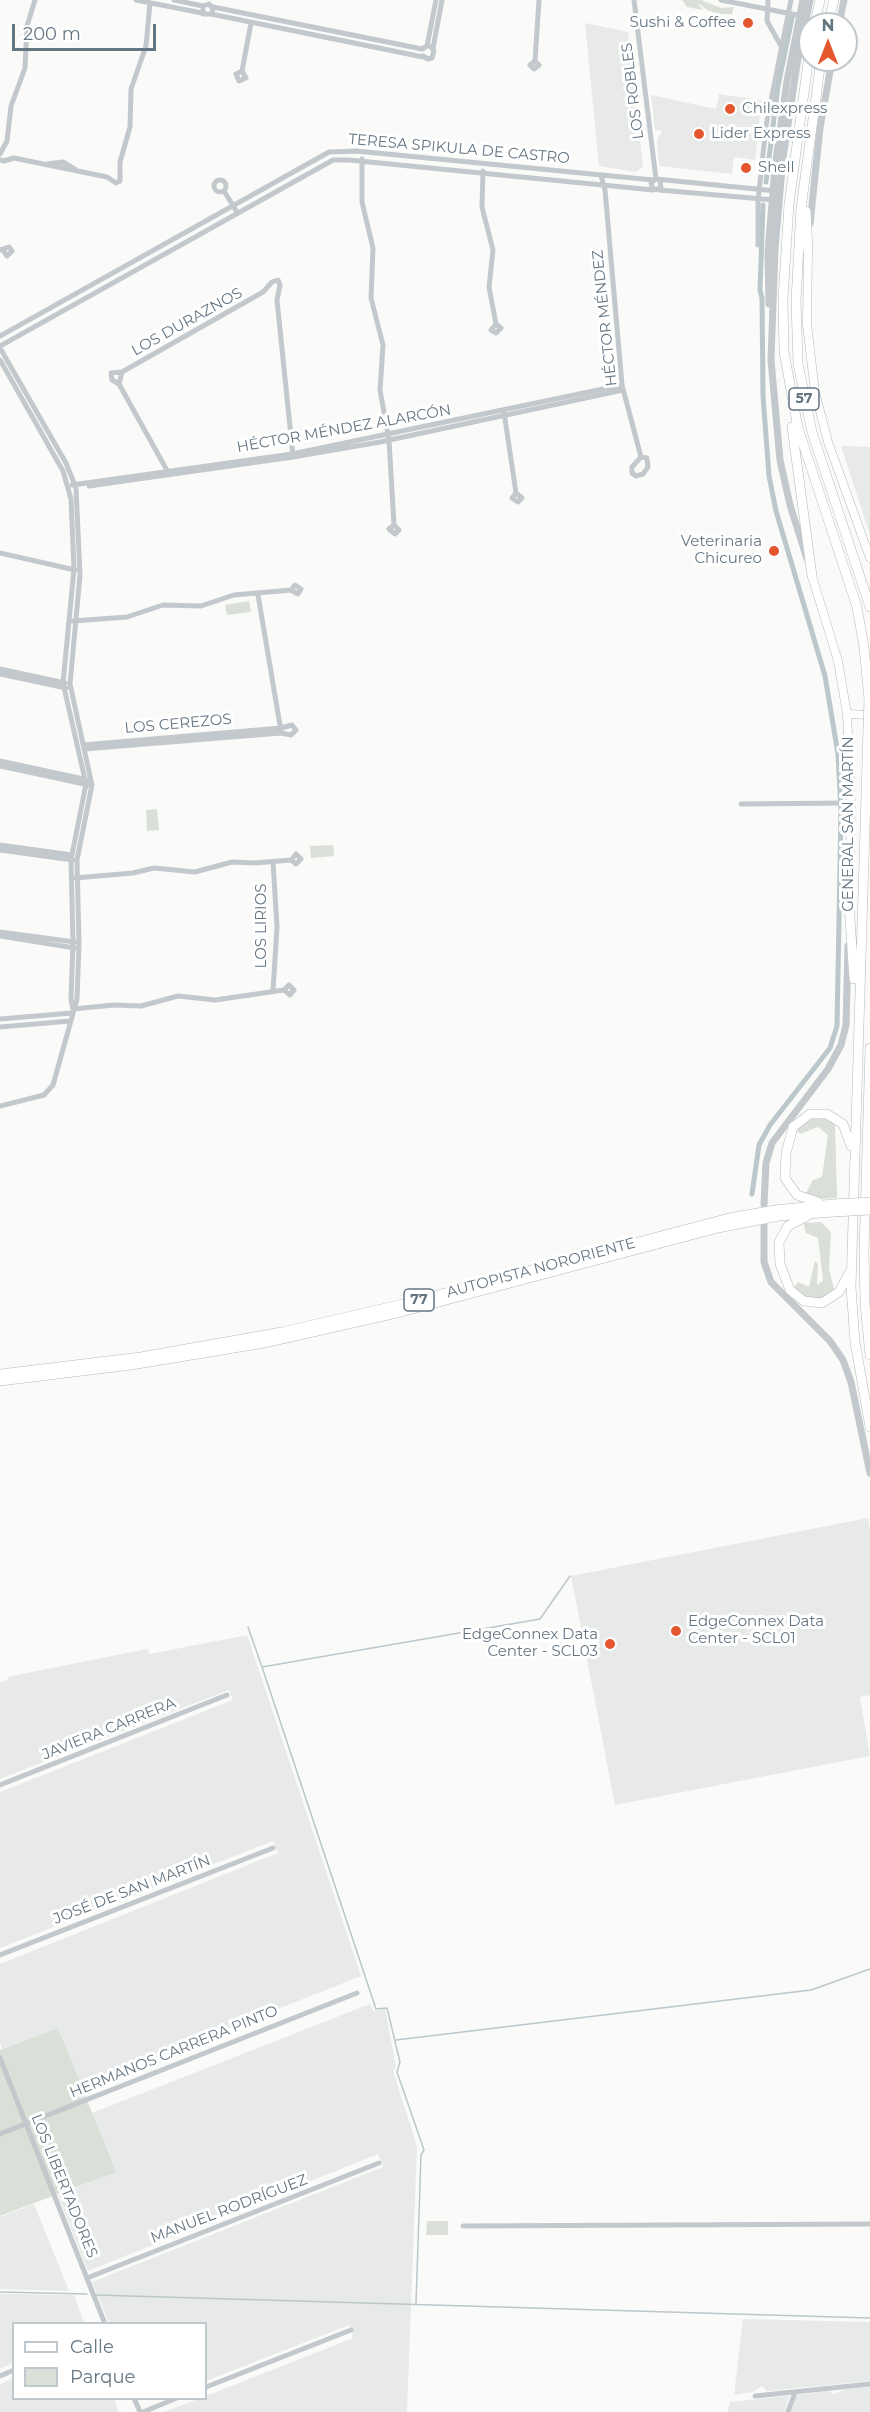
<!DOCTYPE html>
<meta charset="utf-8">
<style>
body{margin:0}
#map{position:relative;width:870px;height:2412px;overflow:hidden;background:#fafaf8;font-family:Montserrat,sans-serif}
canvas{display:block}
.legend{position:absolute;left:12px;top:2322px;width:195px;height:78px;box-sizing:border-box;background:#fff;border:2px solid #c1c8cd;margin:0;padding:8px 10px;list-style:none;font-size:18px;color:#657683}
.legend li{display:flex;align-items:center;gap:12px;height:30px}
.legend b{width:30px;border:2px solid #c1c8cd}
.north{position:absolute;left:798px;top:12px;width:60px;height:60px;box-sizing:border-box;background:#fff;border:2px solid #c1c8cd;border-radius:50%;rotate:0deg;font-size:16px;font-weight:700;line-height:24px;text-align:center;color:#657683}
.north::after{content:'';display:block;margin:auto;width:21px;height:27px;background:#e4572e;clip-path:polygon(50% 0,100% 100%,50% 72%,0 100%)}
.scale{position:absolute;left:12px;top:24px;width:144px;height:27px;box-sizing:border-box;border:3px solid #657683;border-top:0;padding-left:8px;font-size:18px;line-height:21px;white-space:nowrap;color:#657683;-webkit-text-stroke:4px #fff;paint-order:stroke}
</style>
<div id="map">
<canvas width="870" height="2412"></canvas>
<ul class="legend">
<li><b style="height:8px;background:#fff"></b>Calle</li>
<li><b style="height:16px;background:#dadfd7"></b>Parque</li>
</ul>
<div class="north">N</div>
<div class="scale">200 m</div>
</div>
<script>
const g = document.querySelector('canvas').getContext('2d');
g.lineJoin = 'round';
function fillPath(path, color) { g.fillStyle = color; g.fill(path, 'evenodd'); }
const toPath = rows => new Path2D(rows.map(r => 'M' + r).join(''));
function stroke(path, color, width, dash) { g.strokeStyle = color; g.lineWidth = width; g.lineCap = dash ? 'butt' : 'round'; g.setLineDash(dash || []); g.stroke(path); }
function label(font, color, halo, rows, align = 'center') {
  g.font = font + ' Montserrat,sans-serif'; g.lineWidth = 6; g.setLineDash([]); g.textBaseline = 'middle'; g.strokeStyle = halo; g.fillStyle = color; for (const [text, x, y, turn = 0] of rows) {
    g.save(); g.translate(x, y); g.rotate((+turn || 0) * Math.PI / 180); g.textAlign = isNaN(turn) ? turn : align; if (halo) g.strokeText(text, 0, 0); g.fillText(text, 0, 0); g.restore();
  }
}
const built = toPath([
 [585,23,628,32,643,167,636,172,599,166],
 [719,94,762,100,755,160,734,157,732,174,659,166,657,140,662,131,655,130,651,95,716,109],
 [841,446,870,447,870,535],
 [868,1518,870,1530,870,1695,860,1697,870,1756,615,1805,571,1576],
 [247,1635,361,1976,81,2087,58,2028,2,2049,0,2043,0,1964,278,1853,273,1841,0,1948,0,1792,233,1700,229,1690,0,1779,0,1682,8,1680,7,1677,147,1649,150,1654],
 [370,2004,373,2011,385,2009,396,2066,393,2071,417,2146,407,2412,164,2412,198,2399,206,2398,206,2396,353,2338,349,2325,206,2381,206,2324,109,2323,92,2282,383,2167,378,2154,88,2271,58,2195,115,2172,92,2113],
 [34,2204,69,2291,0,2289,0,2217],
 [0,2294,74,2295,84,2323,14,2324,13,2363,0,2369],
 [743,2319,870,2322,870,2381,767,2391,762,2386,753,2392,734,2395],
 [13,2378,14,2398,114,2399,119,2412,0,2412,0,2384],
 [870,2387,870,2412,791,2412,796,2395,828,2391,834,2394,847,2389],
 [789,2396,785,2412,728,2412,730,2402]
]);
const green = toPath([
 [682,0,701,0,721,8,734,7,732,14,720,14,707,10,697,2,703,10,687,7],
 [249,601,251,612,227,615,225,605],
 [157,809,159,830,147,831,146,810],
 [333,845,334,856,311,858,310,846],
 [822,1116,835,1124,837,1198,818,1199,806,1193,813,1180,822,1177,828,1135,818,1127,800,1134,797,1130,808,1119],
 [821,1222,831,1232,829,1269,834,1289,823,1299,803,1297,794,1287,798,1282,809,1287,815,1261,818,1264,817,1285,823,1281,818,1238,806,1233,804,1226,804,1223],
 [58,2028,116,2172,0,2216,0,2050],
 [427,2221,448,2221,448,2235,426,2235]
]);
const stream = toPath([
 [248,1627,262,1667,540,1619,570,1576],
 [262,1667,376,2009,387,2008,400,2062,397,2072,424,2150,421,2155,416,2303],
 [396,2040,811,1990,870,1969],
 [0,2292,87,2294],
 [96,2295,870,2318]
]);
const canal = toPath([
 [766,182,778,86,792,18],
 [752,1194,759,1145,770,1125,830,1048,837,1026,841,811,838,754,825,676,776,511,769,476,763,396,762,298,760,290,763,205]
]);
const minor = toPath([
 [136,0,202,13],
 [174,0,203,6,209,4,213,9,211,14,203,14,203,6],
 [634,0,656,179],
 [721,0,802,16],
 [768,0,767,21,781,46],
 [213,7,422,49,427,46,436,0],
 [211,14,423,57],
 [433,48,442,0],
 [423,56,428,59,432,58,434,51,431,47],
 [535,61,539,65,534,69,530,65,535,61,539,0],
 [242,71,236,74,239,81,246,78,242,71,251,23],
 [0,154,7,141,11,106,25,68,27,26,35,0],
 [362,159,362,202,373,248,371,298,383,345,380,390,389,440,394,525,389,529,395,534,399,530,394,525],
 [0,160,4,161,14,158,107,177,116,183,120,181,120,162,130,127,131,89,146,46,150,3],
 [47,164,63,162,76,170],
 [483,171,482,207,493,250,489,287,496,324,501,328,496,333,491,330,496,324],
 [601,175,605,190,622,385,641,457],
 [660,180,661,188,653,190,651,183,656,179,776,191],
 '214 186a6 6 0 1 1 12 0a6 6 0 1 1-12 0Z',
 [659,190,774,200],
 [224,191,237,212],
 [758,245,758,201,766,126,791,0],
 [0,250,9,247,12,251,7,256,3,250],
 [0,336,329,152,356,151,653,180],
 [0,346,333,160,349,160,653,190],
 [0,348,66,463,76,488,80,575,70,684,92,785,77,860,79,944,77,999,53,1085,44,1095,0,1106],
 [0,360,63,471,71,499,74,569,63,683,86,784,71,860,73,942,71,1000,73,1009],
 [122,372,119,384,169,474],
 [119,384,112,380,111,373,122,372,263,292,272,282,278,280,280,285,277,300,293,456],
 [504,412,516,493,512,498,518,502,522,498,516,493],
 [641,457,647,458,648,467,643,474,636,476,632,473,632,467,641,457],
 [72,485,292,454,622,385],
 [89,486,293,457,380,442,623,390],
 [0,553,75,570],
 [258,595,281,731],
 [73,621,127,617,163,605,201,606,234,595,291,590,295,585,301,589,298,594,291,590],
 [0,669,65,683],
 [0,674,66,688],
 [83,745,281,728,292,725,296,730,291,735,281,733,84,749],
 [0,761,88,780],
 [0,766,89,785],
 [741,804,851,803],
 [0,845,72,855],
 [0,850,73,860],
 [75,878,133,873,154,868,195,872,232,862,255,863,291,860,296,854,301,859,296,864,291,860],
 [0,932,75,942],
 [0,936,75,948],
 [273,991,277,927,273,862],
 [73,1009,114,1005,141,1006,178,996,215,1000,284,990,290,995,294,990,289,985,284,990],
 [0,1019,72,1013],
 [0,1027,70,1021],
 [0,1785,227,1695],
 [0,1955,273,1848],
 [0,2058,105,2324],
 [0,2134,357,1993],
 [463,2226,870,2224],
 [87,2278,379,2163],
 [0,2376,14,2370],
 [206,2387,351,2330],
 [755,2396,870,2384],
 [134,2398,140,2412],
 [143,2412,177,2398],
 [788,2412,795,2392]
]);
const tertiary = toPath([
 [839,24,844,0],
 [810,224,820,128,832,60],
 [769,304,768,252,775,167,787,81,803,0],
 [807,559,790,505,780,460,771,360,775,248,783,158,797,64,810,0],
 [764,1204,766,1163,772,1143,828,1069,841,1045,846,1025,848,946],
 [764,1226,764,1262,771,1282,830,1341,843,1360,851,1382,870,1473]
]);
const secondary = toPath([
 [808,251,807,324,815,392,828,442,870,558],
 [812,576,838,661,847,714,851,803,849,903],
 [847,714,870,715]
]);
const motorway = toPath([
 [815,24,820,0],
 [828,24,834,0],
 [810,48,789,204,783,299,784,352,798,428,857,607,864,647,869,699],
 [821,60,801,208,796,301,798,364,812,432,870,607],
 [806,211,808,251],
 [792,427,812,576],
 [868,729,851,1287,855,1342,870,1427],
 [849,903,854,979],
 [870,1048,864,1251,865,1304,870,1355],
 [818,1202,797,1195,785,1178,786,1153,793,1127,810,1114,827,1114,843,1124,851,1146],
 [807,1216,788,1226,779,1242,780,1264,790,1290,804,1301,822,1303,839,1292,849,1273],
 [0,1374,141,1357,282,1332,403,1304,729,1218,775,1210,833,1204],
 [0,1381,131,1365,264,1343,401,1312,718,1228,779,1216,834,1212]
]);
const motorwayBridge = toPath([
 [868,729,869,699],
 [833,1204,870,1202],
 [834,1212,870,1210]
]);
const markers = [
 [748,23,6,"#e4572e"],
 [730,109,6,"#e4572e"],
 [699,134,6,"#e4572e"],
 [746,168,6,"#e4572e"],
 [774,551,6,"#e4572e"],
 [676,1631,6,"#e4572e"],
 [610,1644,6,"#e4572e"]
];
const shields = [
 [804,399,30],
 [419,1300,30]
];
const shieldNames = [
 ["57",804,399],
 ["77",419,1300]
];
const poiNames = [
 ["Sushi & Coffee",736,23,"right"],
 ["Chilexpress",742,109],
 ["Lider Express",711,134],
 ["Shell",758,168],
 ["Veterinaria",762,542,"right"],
 ["Chicureo",762,559,"right"],
 ["EdgeConnex Data",688,1622],
 ["Center - SCL01",688,1639],
 ["EdgeConnex Data",598,1635,"right"],
 ["Center - SCL03",598,1652,"right"]
];
const streetNames = [
 ["LOS ROBLES",633,91,-97],
 ["TERESA SPIKULA DE CASTRO",459,149,5],
 ["HÉCTOR MÉNDEZ",605,318,-96],
 ["LOS DURAZNOS",187,322,-29],
 ["HÉCTOR MÉNDEZ ALARCÓN",344,429,-10],
 ["LOS CEREZOS",178,724,-5],
 ["GENERAL SAN MARTÍN",849,824,-90],
 ["LOS LIRIOS",262,926,-90],
 ["AUTOPISTA NORORIENTE",541,1268,-15],
 ["JAVIERA CARRERA",109,1729,-22],
 ["JOSÉ DE SAN MARTÍN",132,1890,-21],
 ["HERMANOS CARRERA PINTO",174,2052,-22],
 ["LOS LIBERTADORES",64,2186,68],
 ["MANUEL RODRÍGUEZ",229,2209,-21]
];
fillPath(built, '#e8e9e9');
fillPath(green, '#dadfd7');
stroke(stream, '#bbc7cb', 1.5);
stroke(canal, '#bbc7cb', 5);
stroke(secondary, '#b3babf', 9);
stroke(motorway, '#b4b9bd', 10);
stroke(minor, '#c3c8cc', 5);
stroke(tertiary, '#c3c8cc', 7);
stroke(secondary, '#fff', 8);
stroke(motorway, '#fff', 9);
stroke(motorwayBridge, '#b4b9bd', 10, []);
stroke(motorwayBridge, '#fff', 9);
for (const [x, y, r, color] of markers) { const dot = new Path2D(); dot.arc(x, y, r, 0, 2 * Math.PI); g.fillStyle = color; g.fill(dot); stroke(dot, '#fff', 2); }
for (const [x, y, w] of shields) { const box = new Path2D(); box.roundRect(x - w / 2, y - 11, w, 22, 4.5); g.fillStyle = '#fff'; g.fill(box); stroke(box, '#657683', 1.5); }
label('bold 14px', '#657683', null, shieldNames);
label('15px', '#657683', '#fff', poiNames, 'left');
label('15px', '#657683', '#fff', streetNames);
</script>
